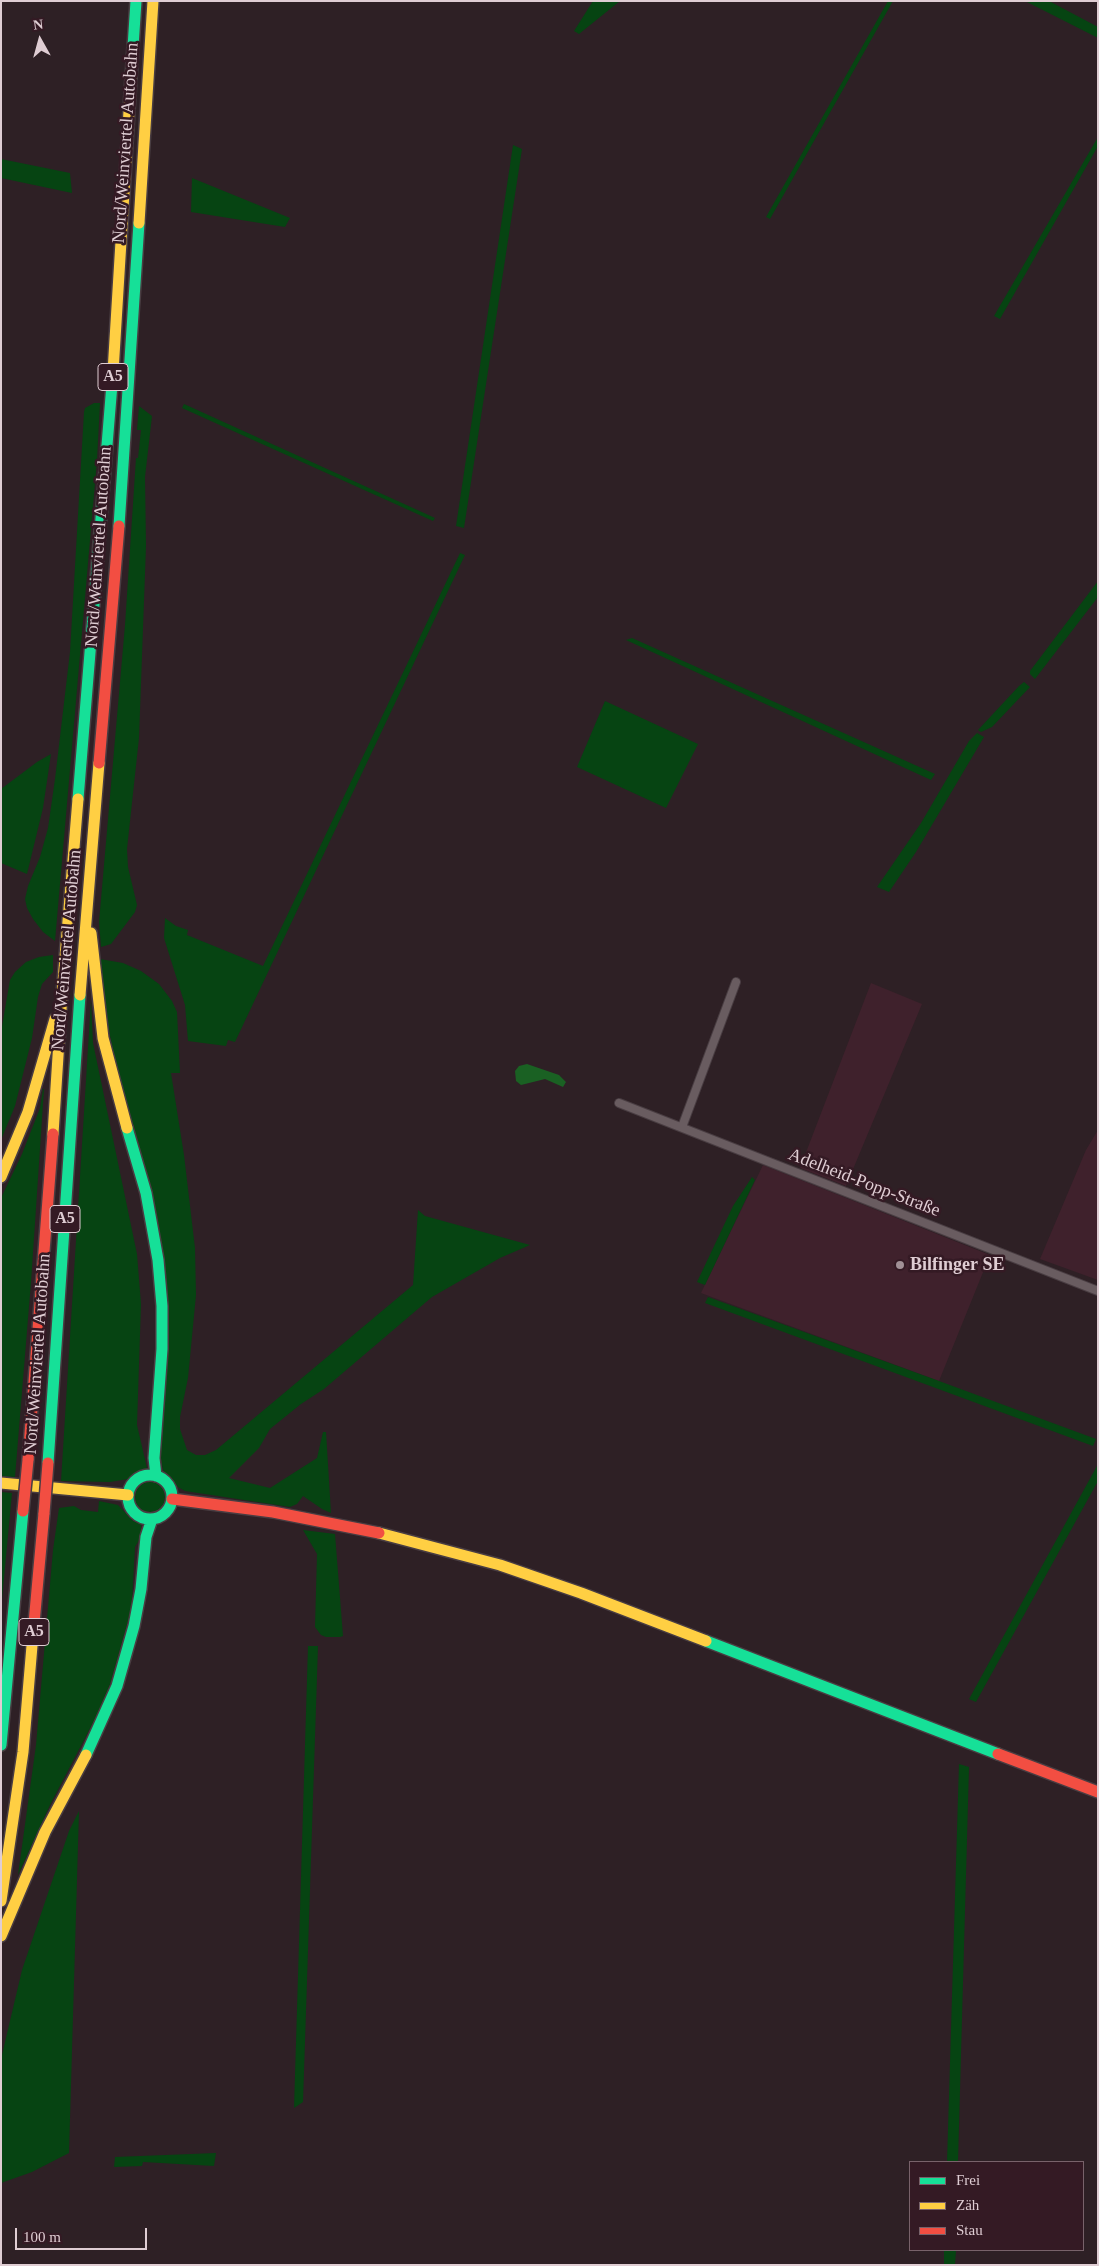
<!DOCTYPE html>
<meta charset="utf-8">
<style>
body{margin:0}
#map{position:relative;width:1099px;height:2266px;overflow:hidden;background:#2e2025;font-family:Georgia,serif}
canvas{display:block}
.frame{position:absolute;inset:0;border:2px solid #dfcdd3;pointer-events:none}
.legend{position:absolute;left:909px;top:2161px;width:175px;height:90px;box-sizing:border-box;background:#341a24;border:1px solid #78626a;margin:0;padding:6px 9px;list-style:none;font-size:15px;color:#dfcdd3}
.legend li{display:flex;align-items:center;gap:10px;height:25px}
.legend b{width:25px;border:1px solid #78626a}
.north{position:absolute;left:15px;top:15px;width:50px;height:50px;-webkit-text-stroke:4px #341a24;paint-order:stroke;rotate:353deg;font-size:14px;font-weight:700;line-height:20px;text-align:center;color:#dfcdd3}
.north::after{content:'';display:block;margin:auto;width:18px;height:22px;background:#dfcdd3;clip-path:polygon(50% 0,100% 100%,50% 72%,0 100%)}
.scale{position:absolute;left:15px;top:2228px;width:132px;height:22px;box-sizing:border-box;border:2px solid #dfcdd3;border-top:0;padding-left:6px;font-size:15px;line-height:18px;white-space:nowrap;color:#dfcdd3;-webkit-text-stroke:4px #341a24;paint-order:stroke}
</style>
<div id="map">
<canvas width="1099" height="2266"></canvas>
<div class="frame"></div>
<ul class="legend">
<li><b style="height:6px;background:#16e098"></b>Frei</li>
<li><b style="height:6px;background:#ffcf43"></b>Zäh</li>
<li><b style="height:6px;background:#f24e42"></b>Stau</li>
</ul>
<div class="north">N</div>
<div class="scale">100 m</div>
</div>
<script>
const g = document.querySelector('canvas').getContext('2d');
g.lineJoin = 'round';
function fillPath(path, color) { g.fillStyle = color; g.fill(path, 'evenodd'); }
const toPath = rows => new Path2D(rows.map(r => 'M' + r).join(''));
function stroke(path, color, width, dash) { g.strokeStyle = color; g.lineWidth = width; g.lineCap = dash ? 'butt' : 'round'; g.setLineDash(dash || []); g.stroke(path); }
function label(font, color, halo, rows, align = 'center') {
  g.font = font + ' Georgia,serif'; g.lineWidth = 5; g.setLineDash([]); g.textBaseline = 'middle'; g.strokeStyle = halo; g.fillStyle = color; for (const [text, x, y, turn = 0] of rows) {
    g.save(); g.translate(x, y); g.rotate((+turn || 0) * Math.PI / 180); g.textAlign = isNaN(turn) ? turn : align; if (halo) g.strokeText(text, 0, 0); g.fillText(text, 0, 0); g.restore();
  }
}
const built = toPath([
 [871,983,922,1004,846,1186,800,1168],
 [1098,1130,1098,1280,1040,1259,1086,1150],
 [763,1165,990,1255,939,1381,701,1293]
]);
const green = toPath([
 [593,1,620,1,579,34,574,31],
 [888,1,893,1,770,219,766,217],
 [1025,1,1049,1,1098,27,1098,38],
 [1098,137,1098,146,1000,319,994,316],
 [513,145,522,149,464,528,456,526],
 [1,159,70,173,72,193,1,178],
 [192,178,290,218,285,227,191,212],
 [94,403,100,403,97,460,55,941,43,932,33,919,27,908,25,899,28,886,40,857,48,828,55,779,70,652,84,412,85,408],
 [184,404,435,518,433,521,182,408],
 [139,406,152,416,145,477,146,546,139,738,127,849,128,867,137,905,135,912,111,944,101,947,99,922,125,625,136,458,138,458,141,430,137,430],
 [460,553,465,555,235,1042,228,1040,226,1046,188,1041,185,1005,164,938,165,918,176,926,188,930,187,935,263,966],
 [1098,581,1098,597,1035,679,1030,674,1030,671],
 [632,638,935,774,931,780,626,640],
 [1024,682,1030,687,992,727,981,732,978,730,1019,686],
 [605,701,698,744,666,808,577,767],
 [977,733,984,737,916,852,889,892,877,887,921,823,969,741],
 [51,754,43,808,27,874,1,863,1,789,37,762],
 [53,955,53,972,42,984,38,997,32,1038,15,1106,1,1140,1,1032,10,980,15,972,26,962,39,957],
 [100,959,123,963,141,971,159,984,172,1001,177,1012,180,1073,171,1073,184,1155,195,1248,196,1295,188,1378,180,1417,180,1429,187,1450,196,1455,205,1455,216,1450,413,1285,418,1210,425,1216,530,1245,500,1258,432,1297,324,1389,301,1404,270,1429,259,1448,229,1478,270,1488,317,1458,323,1432,326,1432,331,1513,322,1509,303,1496,297,1504,290,1507,185,1491,178,1487,163,1470,160,1453,168,1356,168,1318,108,1026],
 [91,1000,93,1043,137,1254,141,1304,137,1425,147,1468,138,1471,128,1479,110,1482,61,1481],
 [43,1089,44,1089,31,1282,15,1477,1,1476,1,1198,22,1154,40,1108],
 [752,1177,755,1180,705,1285,697,1282,733,1206],
 [708,1297,939,1381,1096,1439,1093,1446,705,1303],
 [1098,1464,1098,1481,976,1702,969,1699],
 '135 1497a15 15 0 1 1 30 0a15 15 0 1 1-30 0Z',
 [1,1492,12,1493,1,1610],
 [99,1501,118,1505,133,1521,141,1524,141,1537,135,1547,132,1603,128,1621,110,1684,98,1713,50,1805,18,1875,36,1745,53,1550,59,1508,74,1506,81,1510,98,1512],
 [303,1530,335,1534,343,1636,340,1637,326,1637,321,1635,315,1627,317,1554],
 [308,1646,318,1646,303,2102,294,2108],
 [959,1764,969,1767,958,2162,947,2162],
 [79,1811,69,2153,32,2172,1,2183,1,2059,22,1970,69,1831],
 [216,2153,214,2166,143,2162,142,2166,114,2167,115,2157],
 [944,2250,956,2250,955,2265,944,2265]
]);
const water = toPath([
 [527,1064,559,1075,566,1082,563,1087,545,1079,521,1085,516,1081,515,1071,519,1066]
]);
const street = toPath([
 [619,1103,1098,1291],
 [682,1127,736,982]
]);
const fast = toPath([
 [131,78,136,1],
 [119,526,139,223],
 [78,799,113,372],
 [127,1128,146,1193,158,1260,162,1306,162,1349,154,1458,156,1476],
 [48,1463,80,995],
 '128 1497a22 22 0 1 1 44 0a22 22 0 1 1-44 0Z',
 [706,1641,998,1754],
 [1,1745,23,1511],
 [86,1755,117,1686,134,1626,141,1589,146,1537,152,1519]
]);
const slow = toPath([
 [139,223,153,1],
 [113,372,131,78],
 [91,933,103,1038,127,1128],
 [80,995,99,763],
 [53,1134,62,994,78,799],
 [1,1177,28,1112,55,1019],
 [1,1483,128,1495],
 [379,1533,500,1565,581,1593,706,1641],
 [1,1901,23,1752,33,1634],
 [1,1936,45,1832,86,1755]
]);
const jam = toPath([
 [99,763,119,526],
 [28,1460,53,1134],
 [172,1499,273,1512,379,1533],
 [33,1634,44,1513],
 [998,1754,1098,1792]
]);
const jamBridge = toPath([
 [23,1511,28,1460],
 [44,1513,48,1463]
]);
const markers = [
 [900,1265,5,"#a19096"]
];
const shields = [
 [113,377,30],
 [65,1219,30],
 [34,1632,30]
];
const shieldNames = [
 ["A5",113,377],
 ["A5",65,1219],
 ["A5",34,1632]
];
const streetNames = [
 ["Nord/Weinviertel Autobahn",126,143,-86],
 ["Nord/Weinviertel Autobahn",99,547,-86],
 ["Nord/Weinviertel Autobahn",67,950,-85],
 ["Adelheid-Popp-Straße",864,1183,21],
 ["Nord/Weinviertel Autobahn",38,1354,-86]
];
const poiNames = [
 ["Bilfinger SE",910,1265]
];
fillPath(built, '#3f212c');
fillPath(green, '#064412');
fillPath(water, '#1a6123');
stroke(street, '#493d42', 10);
stroke(fast, '#493d42', 14);
stroke(slow, '#493d42', 14);
stroke(jam, '#493d42', 14);
stroke(street, '#695c60', 8);
stroke(fast, '#16e098', 11);
stroke(slow, '#ffcf43', 11);
stroke(jam, '#f24e42', 11);
stroke(jamBridge, '#493d42', 14, []);
stroke(jamBridge, '#f24e42', 11);
for (const [x, y, r, color] of markers) { const dot = new Path2D(); dot.arc(x, y, r, 0, 2 * Math.PI); g.fillStyle = color; g.fill(dot); stroke(dot, '#341a24', 2); }
for (const [x, y, w] of shields) { const box = new Path2D(); box.roundRect(x - w / 2, y - 13.5, w, 27, 4); g.fillStyle = '#341a24'; g.fill(box); stroke(box, '#dfcdd3', 1); }
label('bold 16px', '#dfcdd3', null, shieldNames);
label('18px', '#dfcdd3', '#341a24', streetNames);
label('bold 18px', '#dfcdd3', '#341a24', poiNames, 'left');
</script>
